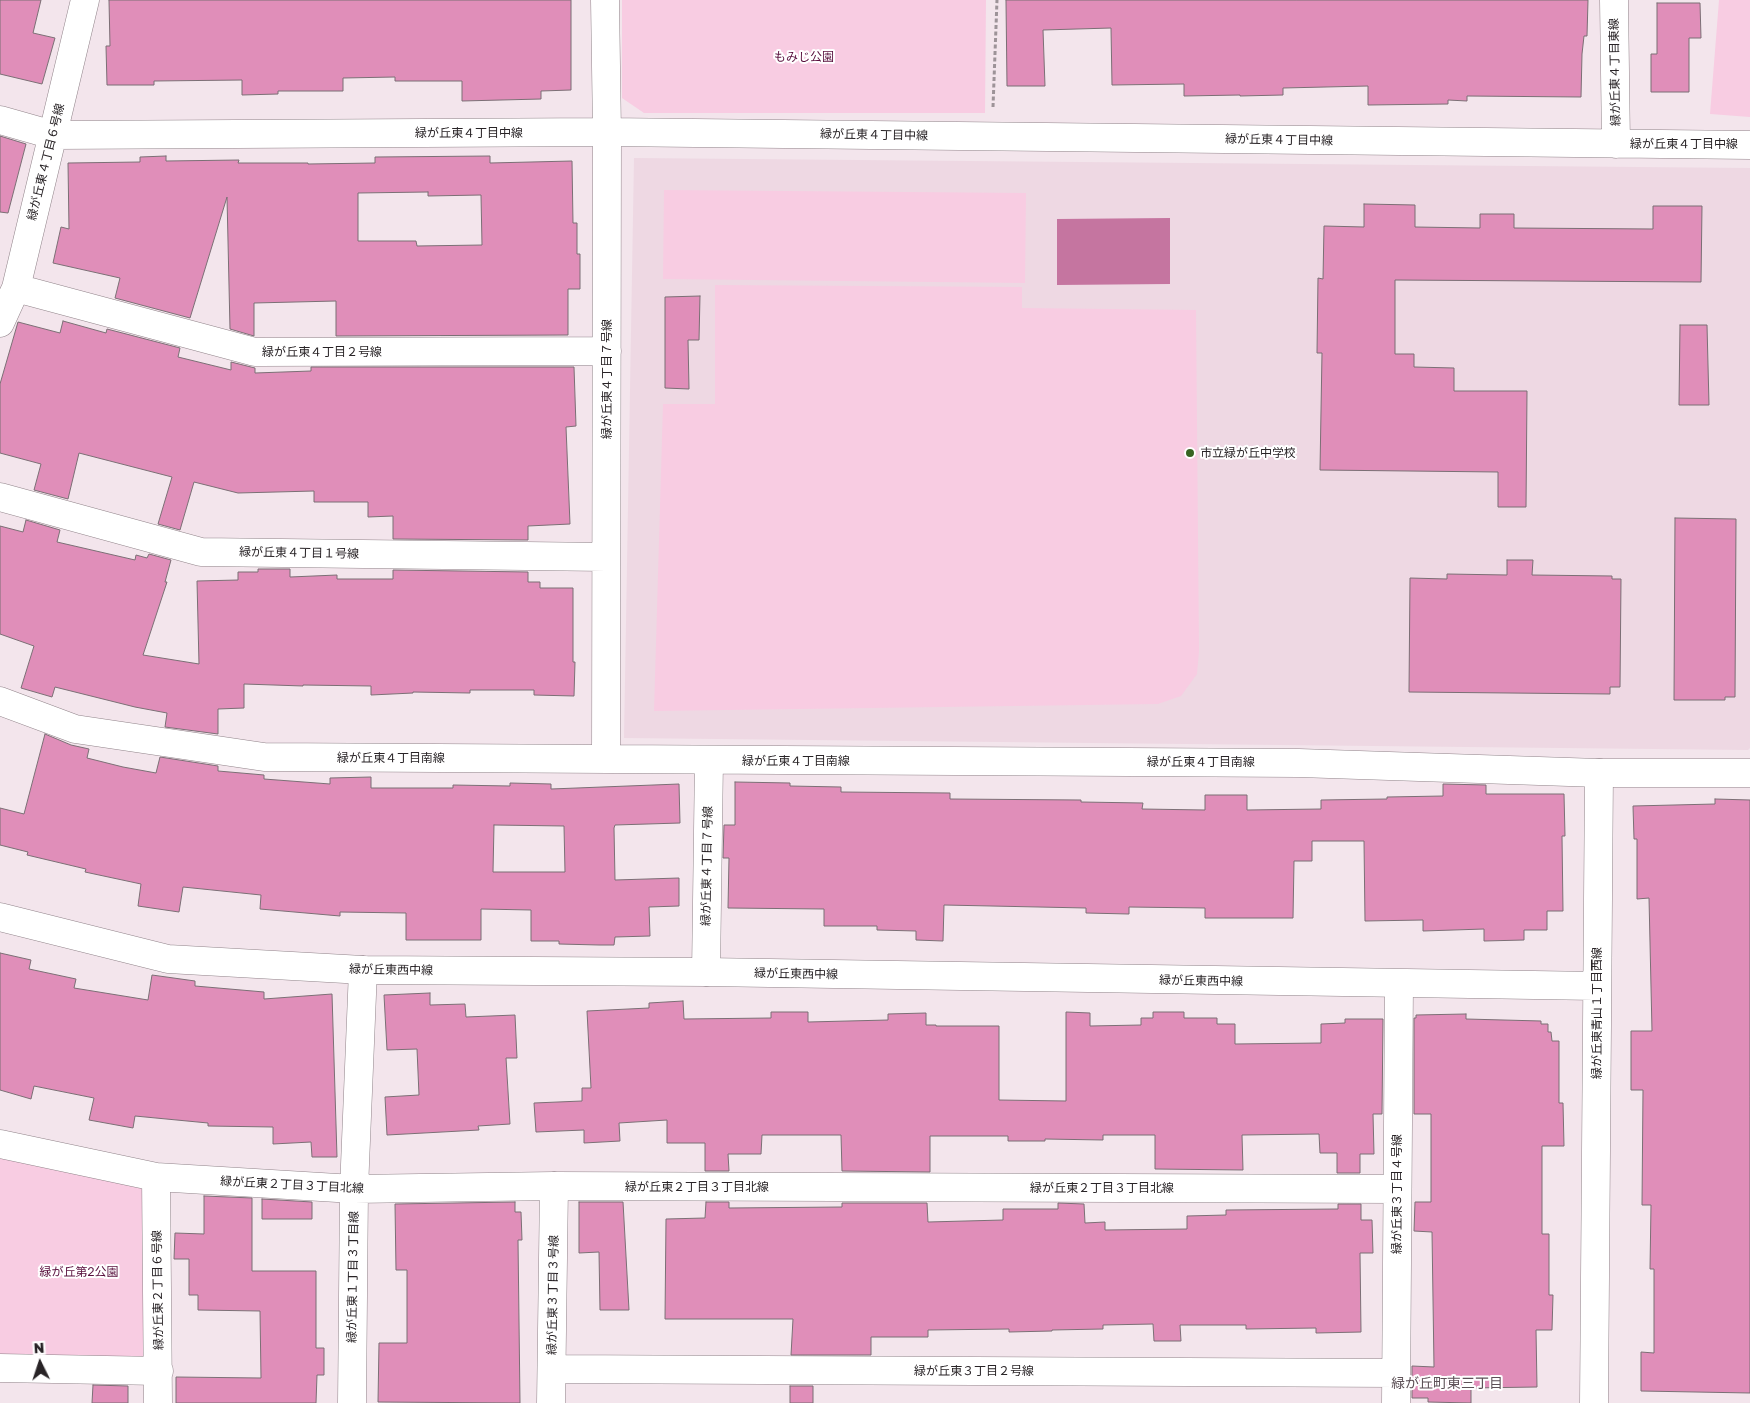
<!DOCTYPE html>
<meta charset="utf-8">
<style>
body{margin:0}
#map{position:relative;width:1750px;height:1403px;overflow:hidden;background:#f3e5ec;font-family:"Golos Text",sans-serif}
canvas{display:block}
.north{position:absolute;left:15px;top:1338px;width:50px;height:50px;-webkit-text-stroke:4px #fff;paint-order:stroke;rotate:356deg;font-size:14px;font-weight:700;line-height:20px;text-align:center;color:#282326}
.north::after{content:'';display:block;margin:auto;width:18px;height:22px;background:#282326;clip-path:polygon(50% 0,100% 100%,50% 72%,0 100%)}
</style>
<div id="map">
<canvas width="1750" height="1403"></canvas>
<div class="north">N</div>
</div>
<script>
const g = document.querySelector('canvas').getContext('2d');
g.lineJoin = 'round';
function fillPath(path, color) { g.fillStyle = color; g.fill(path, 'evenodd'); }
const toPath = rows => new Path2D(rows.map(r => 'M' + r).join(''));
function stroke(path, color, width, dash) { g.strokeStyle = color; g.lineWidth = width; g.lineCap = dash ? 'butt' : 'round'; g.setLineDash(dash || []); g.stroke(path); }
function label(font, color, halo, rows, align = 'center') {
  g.font = font + ' "Golos Text","Noto Sans JP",sans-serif'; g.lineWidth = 4; g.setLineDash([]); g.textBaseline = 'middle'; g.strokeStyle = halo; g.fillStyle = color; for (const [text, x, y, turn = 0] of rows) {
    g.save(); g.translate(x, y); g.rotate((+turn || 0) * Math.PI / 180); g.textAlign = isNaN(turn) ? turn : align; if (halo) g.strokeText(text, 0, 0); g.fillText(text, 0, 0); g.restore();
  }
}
const built = toPath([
 [634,158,1750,168,1750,748,1748,750,624,738]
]);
const green = toPath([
 [622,0,986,0,985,113,644,113,622,98],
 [1719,0,1750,0,1750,117,1710,114],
 [664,190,1026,193,1025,283,663,279],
 [715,285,1022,287,1022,308,1196,310,1199,651,1197,674,1181,696,1158,704,654,711,663,404,715,404],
 [0,1144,156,1177,159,1370,0,1368]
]);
const water = toPath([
 [1170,218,1170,284,1057,285,1057,219]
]);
const building = toPath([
 [0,0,41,0,33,33,55,38,42,84,0,74,0,0],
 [109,0,571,0,571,90,541,91,541,99,462,101,462,81,395,81,395,77,343,78,343,91,278,91,278,94,242,95,242,80,154,81,154,85,107,85,106,46,110,46,109,0],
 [1006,0,1588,0,1587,36,1584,36,1582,54,1581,97,1467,96,1467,101,1448,100,1448,104,1368,105,1368,86,1283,88,1283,95,1240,96,1240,95,1184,96,1184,84,1112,85,1111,28,1043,30,1045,86,1007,86,1006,0],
 [1657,3,1700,3,1701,38,1689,38,1689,92,1651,92,1651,54,1657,54,1657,3],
 [0,136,26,144,8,213,0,212,0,136],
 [166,156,166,161,239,160,238,163,308,163,308,164,375,163,375,157,490,156,490,163,572,161,573,223,577,223,577,254,580,254,580,289,568,289,568,335,336,336,336,301,254,303,254,336,230,329,227,197,190,318,115,298,120,278,53,263,61,227,69,229,68,163,140,162,140,157,166,156],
 [428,192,428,196,481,195,482,245,417,246,416,241,358,241,358,193,428,192],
 [1364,204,1415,205,1415,227,1480,228,1480,214,1514,214,1514,228,1653,229,1653,206,1702,206,1701,282,1395,280,1395,354,1414,354,1414,367,1454,368,1454,391,1527,391,1526,507,1498,507,1498,472,1320,470,1322,353,1317,353,1318,278,1323,279,1324,226,1364,227,1364,204],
 [700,296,699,340,688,340,689,389,665,388,665,297,700,296],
 [63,321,106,333,107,329,180,348,178,357,231,370,231,362,255,368,255,373,311,371,311,367,574,367,576,426,566,427,570,524,528,526,528,540,393,539,393,516,368,517,368,502,314,502,314,491,238,493,194,482,180,530,158,524,172,477,79,453,68,499,34,490,41,464,0,453,0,384,18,322,60,333,63,321],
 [1680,325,1707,325,1709,405,1679,405,1680,325],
 [1675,518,1736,519,1735,697,1725,697,1725,700,1674,700,1675,518],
 [26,520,60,530,57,542,135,560,136,555,147,558,149,554,171,560,165,582,167,582,143,655,199,664,197,581,238,580,238,572,258,572,258,569,290,569,290,577,337,575,337,579,393,579,393,570,528,572,528,582,540,582,540,588,573,588,573,662,575,662,574,696,534,695,534,690,470,690,470,693,413,692,413,693,371,695,371,686,303,685,303,686,244,684,244,708,218,709,218,734,165,727,167,713,135,707,55,687,52,697,21,688,34,646,0,634,0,526,23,532,26,520],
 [1507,560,1533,560,1532,575,1612,576,1612,579,1621,579,1620,687,1610,687,1610,694,1409,692,1410,578,1447,579,1447,574,1507,575,1507,560],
 [45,734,71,745,89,749,87,758,123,767,156,773,160,757,218,766,218,771,264,775,264,779,330,784,330,778,371,777,371,788,453,788,453,785,510,786,510,783,551,784,551,789,679,784,680,823,615,825,614,828,615,880,679,878,679,906,649,907,650,936,615,937,614,945,599,945,559,944,559,941,531,941,531,910,481,909,481,940,406,940,406,913,340,912,340,916,260,909,261,895,183,887,179,912,138,906,141,884,85,872,86,869,27,855,28,852,0,845,0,808,24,814,45,734],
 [494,825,564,826,565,872,493,872,494,825],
 [735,782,790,783,790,786,841,787,841,792,950,793,950,799,1081,800,1081,802,1143,803,1142,809,1205,810,1205,795,1247,795,1247,810,1321,809,1321,800,1387,799,1387,797,1443,796,1443,784,1486,785,1486,794,1564,794,1565,836,1562,836,1563,911,1547,911,1547,930,1524,930,1524,940,1484,941,1484,929,1423,931,1423,920,1365,921,1364,841,1312,841,1312,861,1294,861,1293,918,1205,918,1205,908,1129,907,1129,914,1086,913,1086,908,944,905,943,941,916,940,916,931,877,930,877,926,824,926,824,909,728,908,729,858,723,858,724,825,735,825,735,782],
 [1715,799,1750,800,1750,1393,1641,1391,1641,1352,1654,1353,1654,1269,1650,1269,1651,1205,1642,1205,1643,1090,1631,1090,1631,1031,1652,1031,1649,898,1637,899,1637,839,1634,839,1633,806,1715,804,1715,799],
 [0,953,31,960,29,969,76,979,74,988,148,1000,152,975,195,981,195,986,264,992,264,999,332,994,337,1157,312,1157,311,1142,273,1144,273,1127,208,1126,208,1123,135,1116,133,1128,89,1120,94,1098,34,1086,31,1099,0,1090,0,953],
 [430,993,430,1005,465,1004,466,1017,515,1015,517,1058,506,1058,510,1124,478,1126,479,1130,387,1135,385,1097,419,1095,417,1049,387,1050,384,995,430,993],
 [683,1001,684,1019,771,1018,771,1012,808,1012,808,1022,888,1020,888,1014,926,1013,926,1025,936,1025,936,1026,999,1026,999,1100,1066,1101,1066,1012,1090,1013,1090,1026,1141,1025,1141,1018,1153,1018,1153,1012,1184,1012,1184,1018,1217,1018,1217,1024,1235,1024,1235,1044,1321,1043,1321,1024,1345,1023,1345,1019,1383,1019,1382,1114,1373,1114,1374,1154,1360,1154,1360,1173,1337,1173,1337,1153,1320,1153,1319,1134,1242,1135,1243,1170,1155,1169,1155,1135,1103,1135,1103,1140,1045,1139,1045,1141,1008,1141,1008,1136,930,1136,930,1172,842,1171,841,1135,762,1135,761,1154,728,1154,729,1171,705,1171,705,1143,667,1143,667,1120,619,1123,620,1141,584,1143,584,1130,536,1132,534,1103,582,1101,582,1088,591,1088,587,1011,649,1008,649,1003,683,1001],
 [1466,1014,1466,1019,1541,1021,1541,1024,1548,1024,1548,1032,1551,1032,1552,1041,1559,1041,1559,1103,1563,1103,1564,1146,1542,1146,1542,1234,1549,1234,1549,1295,1553,1295,1552,1330,1536,1330,1537,1387,1471,1388,1471,1403,1428,1402,1428,1398,1412,1398,1412,1366,1434,1367,1432,1232,1414,1231,1415,1202,1431,1202,1431,1114,1414,1114,1414,1018,1416,1018,1416,1015,1466,1014],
 [204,1196,252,1198,252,1271,316,1271,316,1348,324,1348,324,1375,317,1375,316,1403,176,1403,176,1377,261,1378,260,1311,198,1310,198,1295,189,1295,189,1259,174,1259,175,1233,204,1234,204,1196],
 [262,1199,312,1202,312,1219,262,1219,262,1199],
 [515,1202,515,1212,521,1212,522,1240,518,1240,520,1403,378,1402,379,1343,407,1343,407,1270,396,1270,395,1204,515,1202],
 [579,1202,623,1202,629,1310,600,1310,599,1252,579,1253,579,1202],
 [706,1202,729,1202,729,1208,842,1207,842,1203,927,1203,928,1222,1003,1220,1003,1209,1058,1209,1058,1203,1084,1204,1085,1223,1105,1222,1105,1230,1187,1229,1187,1216,1226,1215,1226,1210,1338,1209,1338,1204,1361,1204,1361,1220,1372,1220,1373,1253,1360,1253,1361,1332,1316,1333,1316,1328,1246,1329,1246,1325,1180,1325,1181,1341,1154,1341,1153,1324,1103,1325,1103,1329,1052,1330,1052,1331,1009,1332,1009,1329,928,1330,928,1337,871,1337,871,1355,791,1355,793,1319,665,1319,666,1219,705,1218,706,1202],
 [93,1385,128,1386,128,1403,92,1403,93,1385],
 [790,1386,813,1386,813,1403,790,1403,790,1386]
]);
const path = toPath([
 [993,107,997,0]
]);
const street = toPath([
 [605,0,607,132,606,759],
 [1614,0,1616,144],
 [0,120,53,135,607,132,1750,145],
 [16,288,255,352,607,351],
 [0,323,16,288,85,0],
 [0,497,201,552,606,557],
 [0,701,75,729,264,757,1299,763,1599,773],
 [706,972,709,760],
 [0,1144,156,1177,354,1189,554,1186,1397,1189],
 [156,1177,158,1403],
 [0,1368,159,1371],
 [552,1369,1396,1373],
 [352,1403,354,1189,363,970],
 [551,1403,554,1186],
 [1396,1403,1399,984]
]);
const secondary = toPath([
 [0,917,168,959,363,970,706,972,1597,986],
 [1594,1403,1599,773,1750,773]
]);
const markers = [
 [1190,453,5,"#376422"]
];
const parkNames = [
 ["もみじ公園",804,57],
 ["緑が丘第2公園",79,1272]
];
const streetNames = [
 ["緑が丘東４丁目東線",1615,72,-91],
 ["緑が丘東４丁目中線",469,133],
 ["緑が丘東４丁目中線",874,135,1],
 ["緑が丘東４丁目中線",1279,140,1],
 ["緑が丘東４丁目中線",1684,144],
 ["緑が丘東４丁目６号線",46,162,-76],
 ["緑が丘東４丁目２号線",322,352],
 ["緑が丘東４丁目７号線",607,379,-90],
 ["緑が丘東４丁目１号線",299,553,1],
 ["緑が丘東４丁目南線",391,758],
 ["緑が丘東４丁目南線",796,761],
 ["緑が丘東４丁目南線",1201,762],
 ["緑が丘東４丁目７号線",707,866,-89],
 ["緑が丘東西中線",391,970,1],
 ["緑が丘東西中線",796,974,1],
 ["緑が丘東西中線",1201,981,1],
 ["緑が丘東青山１丁目西線",1597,1013,-90],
 ["緑が丘東２丁目３丁目北線",292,1185,3],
 ["緑が丘東２丁目３丁目北線",697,1187],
 ["緑が丘東２丁目３丁目北線",1102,1188],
 ["緑が丘東３丁目４号線",1397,1194,-90],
 ["緑が丘東１丁目３丁目線",353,1277,-89],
 ["緑が丘東２丁目６号線",158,1290,-91],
 ["緑が丘東３丁目３号線",553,1295,-89],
 ["緑が丘東３丁目２号線",974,1371]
];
const poiNames = [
 ["市立緑が丘中学校",1200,453]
];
const neighbourhoodNames = [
 ["緑が丘町東三丁目",1447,1384]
];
fillPath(built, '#eed8e3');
fillPath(green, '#f8cce2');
fillPath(water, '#c575a0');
fillPath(building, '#e08eb9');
stroke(building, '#7b6f75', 1);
stroke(street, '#91848a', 29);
stroke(secondary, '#91848a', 29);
stroke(path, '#9d9398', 3, [4, 2.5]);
stroke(street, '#fff', 28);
stroke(secondary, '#fff', 28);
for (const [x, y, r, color] of markers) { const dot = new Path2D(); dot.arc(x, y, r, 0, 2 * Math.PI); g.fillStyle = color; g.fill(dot); stroke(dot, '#fff', 2); }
label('12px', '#580f3d', '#fff', parkNames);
label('12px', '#282326', '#fff', streetNames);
label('12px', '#282326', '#fff', poiNames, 'left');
label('14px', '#5d5157', '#fff', neighbourhoodNames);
</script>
